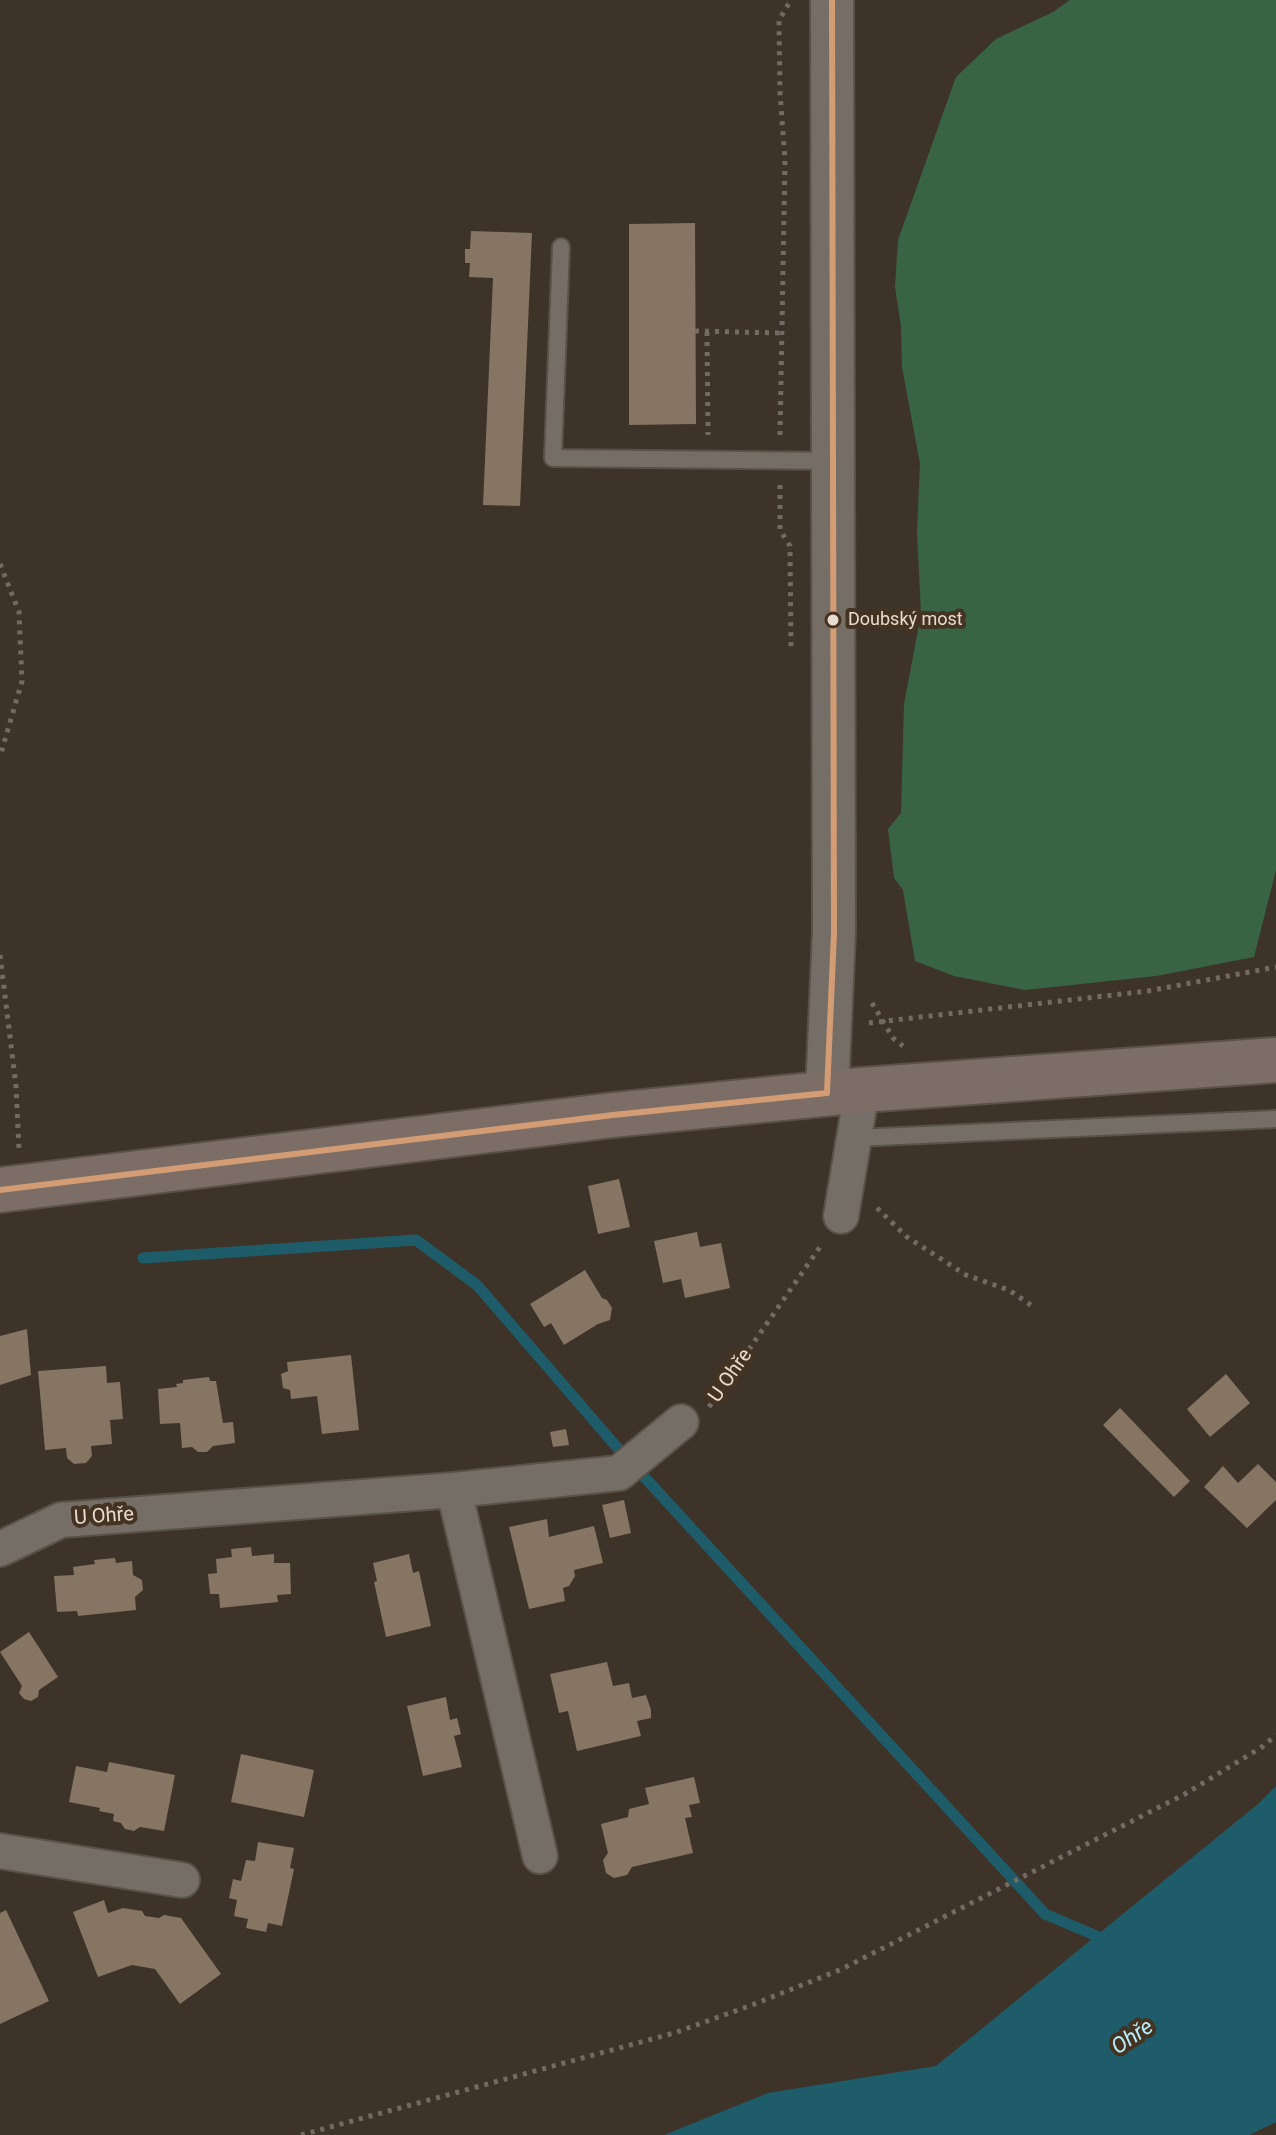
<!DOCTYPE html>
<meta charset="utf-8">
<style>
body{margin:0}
canvas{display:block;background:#3d3329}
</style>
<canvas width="1276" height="2135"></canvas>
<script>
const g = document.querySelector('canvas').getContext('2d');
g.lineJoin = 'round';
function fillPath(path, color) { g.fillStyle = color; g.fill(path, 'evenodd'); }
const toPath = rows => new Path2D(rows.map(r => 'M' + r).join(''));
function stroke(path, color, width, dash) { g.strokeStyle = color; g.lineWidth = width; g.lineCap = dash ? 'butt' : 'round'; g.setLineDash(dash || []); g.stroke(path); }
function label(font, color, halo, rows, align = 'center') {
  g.font = font + ' Roboto,sans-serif'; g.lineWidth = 8; g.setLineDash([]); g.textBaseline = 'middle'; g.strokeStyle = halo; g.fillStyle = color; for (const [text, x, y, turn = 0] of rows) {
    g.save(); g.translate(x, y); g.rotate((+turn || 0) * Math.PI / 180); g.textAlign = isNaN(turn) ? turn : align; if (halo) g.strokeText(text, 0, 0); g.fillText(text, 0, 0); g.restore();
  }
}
const green = toPath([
 [1070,0,1276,0,1276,870,1254,957,1156,976,1025,990,954,976,915,961,903,890,894,878,888,829,901,813,904,704,921,614,917,532,920,464,902,367,901,327,895,287,898,240,956,77,996,39,1053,12]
]);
const water = toPath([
 [1276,1786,1276,2122,1249,2135,664,2135,768,2093,936,2066,1258,1804]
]);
const stream = toPath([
 [143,1258,416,1240,477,1285,615,1445,1045,1914,1106,1940]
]);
const building = toPath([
 [695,223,696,424,629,425,629,224],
 [471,231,532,233,520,506,483,505,493,278,469,277,470,263,465,263,465,249,470,249],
 [619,1179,630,1227,598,1234,588,1186],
 [697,1232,700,1247,721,1243,730,1288,685,1298,681,1279,663,1283,654,1241],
 [585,1270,602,1298,607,1300,612,1308,610,1320,598,1324,564,1345,551,1323,544,1327,530,1304],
 [27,1329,31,1375,0,1385,0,1336],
 [351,1355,359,1430,322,1434,317,1396,291,1399,290,1390,283,1388,281,1374,288,1371,287,1362],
 [106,1366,107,1383,120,1382,123,1419,110,1420,112,1444,91,1446,92,1456,86,1463,74,1464,67,1458,66,1448,45,1450,38,1371],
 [1226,1374,1250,1403,1210,1437,1187,1409],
 [209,1377,210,1381,216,1381,223,1423,233,1422,235,1443,213,1446,207,1452,198,1452,192,1447,182,1448,180,1423,160,1424,158,1389,177,1387,176,1384,183,1383,183,1380],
 [1120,1408,1190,1481,1174,1497,1103,1425],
 [566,1429,569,1445,553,1447,550,1432],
 [1258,1464,1276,1482,1276,1500,1247,1528,1204,1487,1223,1466,1238,1483],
 [624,1500,631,1533,610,1538,602,1505],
 [547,1519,549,1537,594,1526,603,1563,574,1570,575,1576,569,1586,563,1588,565,1601,529,1609,509,1527],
 [251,1547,252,1556,274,1554,274,1563,290,1563,291,1594,277,1595,278,1602,220,1608,219,1594,210,1594,208,1574,217,1573,216,1559,232,1557,231,1549],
 [409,1554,413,1573,419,1571,431,1626,386,1637,374,1582,377,1581,373,1563],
 [115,1558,116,1563,132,1561,133,1575,142,1580,143,1590,135,1597,136,1610,78,1616,77,1611,57,1612,54,1576,74,1575,73,1567,95,1564,94,1560],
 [29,1632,58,1677,39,1690,38,1697,31,1701,24,1699,19,1693,22,1686,0,1652],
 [607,1662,613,1686,629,1683,632,1698,646,1695,651,1710,651,1718,637,1721,641,1736,577,1751,568,1711,559,1713,550,1674],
 [446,1697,450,1720,457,1718,461,1734,454,1736,462,1767,423,1776,407,1706],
 [241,1754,314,1770,304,1817,231,1802],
 [109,1762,175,1775,164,1831,140,1827,134,1831,125,1829,121,1823,113,1821,114,1814,99,1811,100,1808,69,1802,76,1766,107,1772],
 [694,1777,700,1803,689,1805,692,1817,685,1818,693,1853,632,1867,627,1875,614,1878,606,1873,603,1860,608,1853,601,1824,628,1817,629,1809,649,1804,645,1788],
 [258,1842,294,1848,290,1868,294,1869,282,1926,268,1923,266,1932,246,1928,248,1919,234,1916,237,1900,229,1898,233,1879,241,1881,246,1860,255,1861],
 [104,1900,108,1913,123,1908,142,1911,145,1916,159,1918,164,1915,181,1918,221,1974,180,2004,155,1969,132,1965,98,1977,73,1912],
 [6,1910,49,2001,0,2024,0,1913]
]);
const path = toPath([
 [695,331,782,333],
 [707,332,708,435],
 [780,435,785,161,780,92,779,20,791,0],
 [780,485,780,530,790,546,791,649],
 [0,564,19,612,22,681,0,757],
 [0,955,16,1086,19,1150],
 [872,1003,893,1038,903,1046],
 [869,1023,1148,991,1276,967],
 [877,1208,907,1237,966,1275,1009,1290,1035,1308],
 [709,1407,822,1244],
 [301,2135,674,2033,752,2005,842,1969,1185,1794,1262,1747,1276,1735]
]);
const service = toPath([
 [561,247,553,458,833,461],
 [855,1138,1276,1119]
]);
const minor = toPath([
 [841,1216,862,1090],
 [454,1490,540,1856],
 [0,1549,61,1520,454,1490,619,1473,681,1422],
 [0,1851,182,1880]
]);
const tertiary = toPath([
 [827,1093,834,932,832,0]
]);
const primary = toPath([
 [0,1190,613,1115,862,1090,1276,1060]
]);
const bus1 = toPath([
 [827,1093,834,932,832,0],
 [0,1190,613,1115,827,1093]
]);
const markers = [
 [833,620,7,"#e8dcd1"]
];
const busNames = [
 ["Doubský most",848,620]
];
const streetNames = [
 ["U Ohře",731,1376,-55],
 ["U Ohře",104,1517,-4]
];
const waterNames = [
 ["Ohře",1133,2038,-34]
];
fillPath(green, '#386445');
fillPath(water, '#1f5c6a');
stroke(stream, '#1f5c6a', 11);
fillPath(building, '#857562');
stroke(service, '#5a5148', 20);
stroke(minor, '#5a5148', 38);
stroke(tertiary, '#5a5148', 46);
stroke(primary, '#5a5148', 48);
stroke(path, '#736a63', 5, [4, 6]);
stroke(service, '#756e66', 16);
stroke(minor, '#756e66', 34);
stroke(tertiary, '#756e66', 42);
stroke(primary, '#7c6e67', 44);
stroke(bus1, '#d39c74', 6);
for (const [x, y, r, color] of markers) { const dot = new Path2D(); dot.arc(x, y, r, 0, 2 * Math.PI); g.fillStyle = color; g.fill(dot); stroke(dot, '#453321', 3); }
label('18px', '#e8dcd1', '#453321', busNames, 'left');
label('20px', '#e8dcd1', '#453321', streetNames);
label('italic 22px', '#b7edfc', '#453321', waterNames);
</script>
